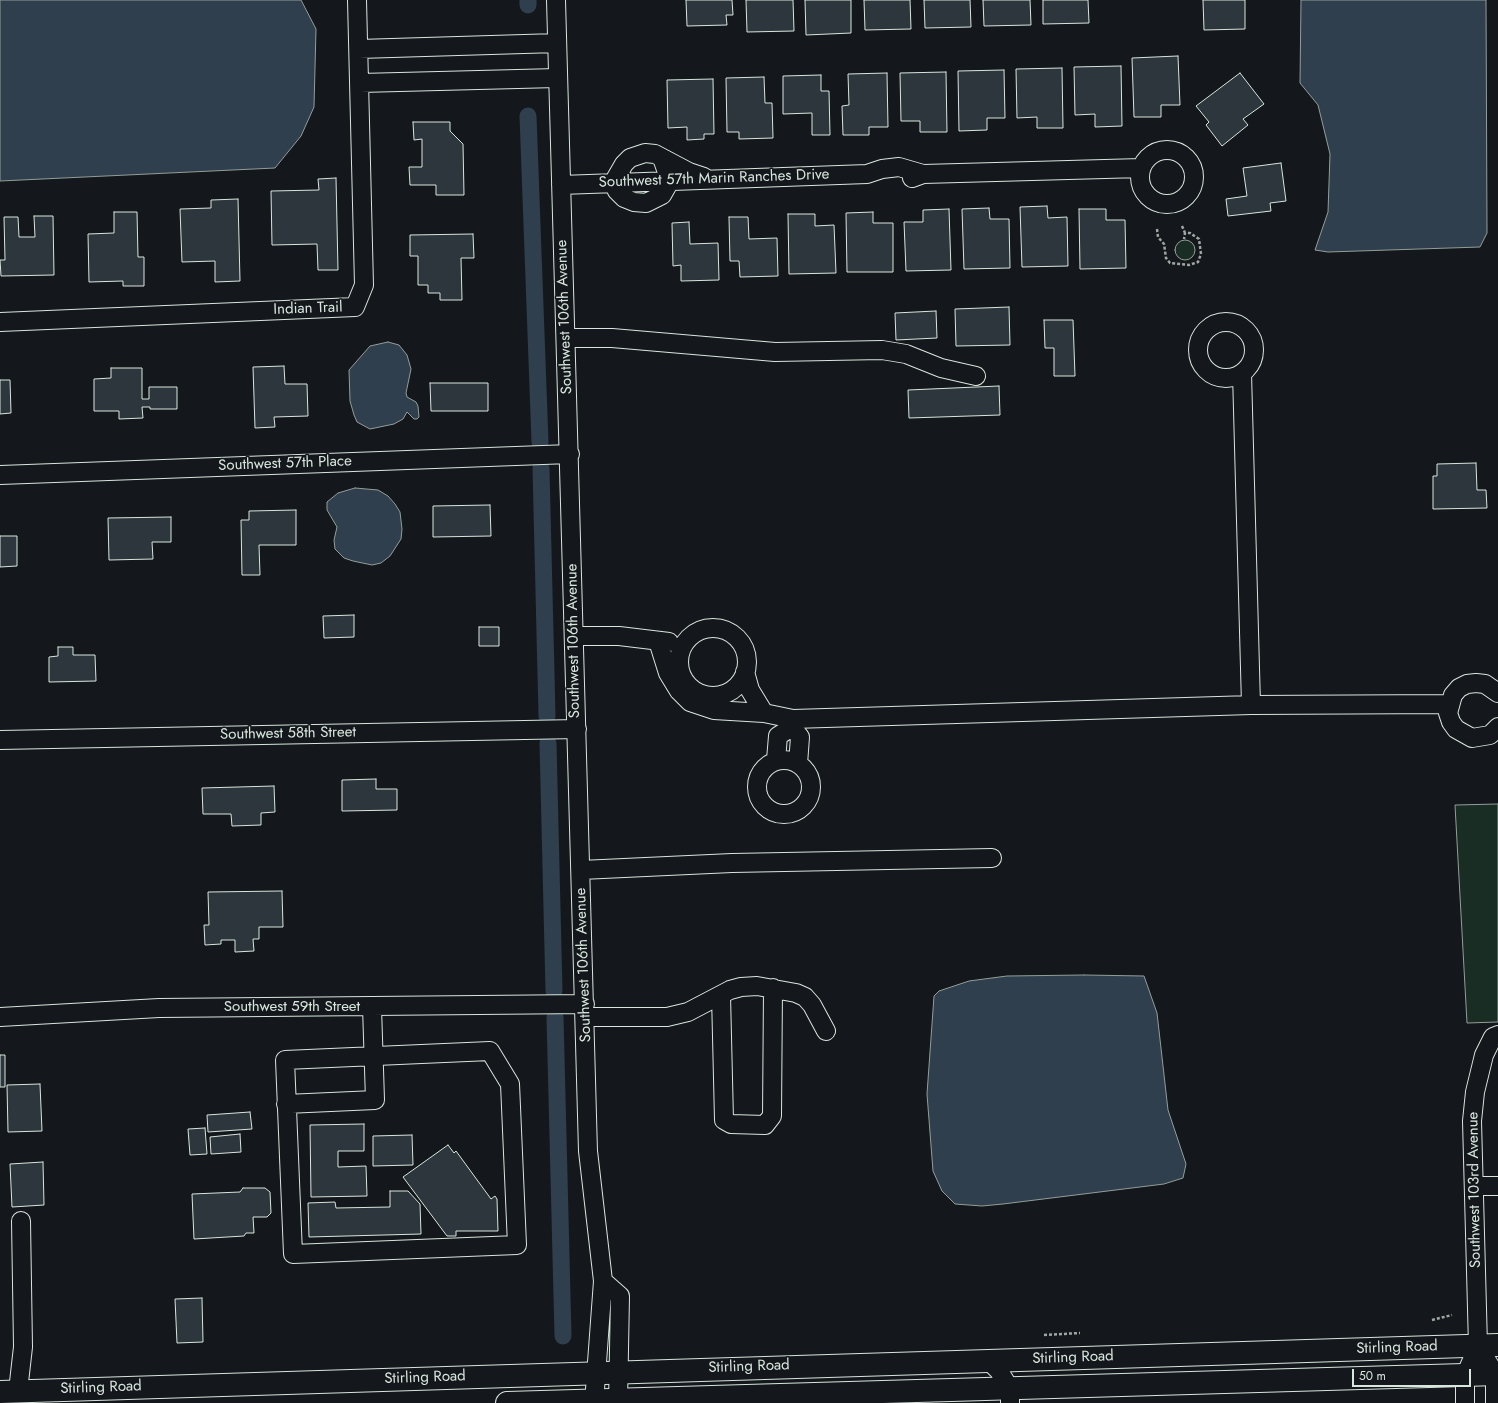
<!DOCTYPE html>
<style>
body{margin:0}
#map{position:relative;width:1498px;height:1403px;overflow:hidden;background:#14181c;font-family:Jost,sans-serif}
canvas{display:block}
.scale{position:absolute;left:1352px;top:1369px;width:119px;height:18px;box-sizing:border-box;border:2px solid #d8e6dc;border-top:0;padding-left:5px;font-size:12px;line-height:14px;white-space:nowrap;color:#d8e6dc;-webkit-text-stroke:3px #14181c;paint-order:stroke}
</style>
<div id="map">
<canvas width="1498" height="1403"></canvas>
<div class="scale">50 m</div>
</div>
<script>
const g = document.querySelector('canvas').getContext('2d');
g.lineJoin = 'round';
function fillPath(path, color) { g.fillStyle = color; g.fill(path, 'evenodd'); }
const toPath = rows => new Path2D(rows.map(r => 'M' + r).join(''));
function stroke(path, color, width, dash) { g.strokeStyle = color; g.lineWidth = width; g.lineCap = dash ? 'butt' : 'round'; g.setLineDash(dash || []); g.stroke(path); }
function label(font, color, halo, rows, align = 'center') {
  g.font = font + ' Jost,sans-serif'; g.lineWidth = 3; g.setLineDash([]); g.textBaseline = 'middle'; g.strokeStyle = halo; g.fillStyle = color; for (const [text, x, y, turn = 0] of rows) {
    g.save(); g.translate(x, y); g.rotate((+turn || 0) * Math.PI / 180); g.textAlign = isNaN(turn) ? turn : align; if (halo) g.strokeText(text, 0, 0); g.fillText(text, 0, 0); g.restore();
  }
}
const green = toPath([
 '1175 250a10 10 0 1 1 20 0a10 10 0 1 1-20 0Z',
 [1498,804,1498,1022,1467,1023,1455,805,1498,804]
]);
const water = toPath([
 [0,0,301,0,316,29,314,107,301,136,275,168,0,181,0,0],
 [1301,0,1486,0,1487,233,1480,247,1328,252,1315,250,1328,212,1330,154,1318,105,1300,83,1301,0],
 [388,342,399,345,407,355,411,369,406,393,407,397,416,402,418,406,419,417,417,419,414,419,407,412,403,419,394,424,370,429,357,422,354,415,350,401,349,370,370,346,388,342],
 [355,488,378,490,388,496,395,504,400,512,402,529,401,539,390,556,381,563,372,565,353,561,344,558,335,549,334,540,337,527,327,510,327,502,338,493,355,488],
 [1084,975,1144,976,1157,1013,1168,1110,1186,1164,1183,1178,1164,1184,1003,1204,982,1206,955,1204,942,1191,933,1171,927,1094,934,996,939,991,969,981,1007,976,1084,975]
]);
const canal = toPath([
 [528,0,528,5],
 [528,116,540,442],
 [541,468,547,716],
 [548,743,554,991],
 [555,1017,563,1336]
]);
const building = toPath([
 [686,0,732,0,733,15,726,15,727,25,687,26,686,0],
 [746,0,793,0,794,31,747,32,746,0],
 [805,0,851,0,851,33,806,35,805,0],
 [864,0,910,0,911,29,865,30,864,0],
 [924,0,970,0,971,27,925,28,924,0],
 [983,0,1030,0,1031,25,984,26,983,0],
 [1043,0,1088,0,1089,23,1043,24,1043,0],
 [1203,0,1245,0,1245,29,1204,30,1203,0],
 [1178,56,1180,105,1161,105,1161,117,1134,117,1132,58,1178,56],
 [1121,66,1122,126,1095,127,1095,114,1075,115,1074,67,1121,66],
 [1062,68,1063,128,1037,128,1037,117,1017,118,1016,69,1062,68],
 [1004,70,1005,118,987,118,987,130,959,131,958,71,1004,70],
 [946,72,947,132,920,132,920,121,901,121,900,73,946,72],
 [887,73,888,127,869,127,869,135,843,135,842,106,849,105,848,74,887,73],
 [1240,73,1264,104,1243,119,1248,125,1222,146,1206,125,1209,122,1196,106,1240,73],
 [821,75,821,91,829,91,830,135,812,135,812,113,783,114,783,76,821,75],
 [764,77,765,103,772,103,773,138,739,139,739,132,727,132,726,78,764,77],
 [713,79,714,134,704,134,704,139,687,140,687,127,668,128,667,80,713,79],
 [413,122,450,122,450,131,463,144,464,195,436,195,436,185,410,185,409,167,422,167,422,139,414,140,413,122],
 [1281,163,1286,201,1270,203,1271,211,1228,216,1226,199,1247,196,1243,168,1281,163],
 [336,178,338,270,318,270,317,244,272,245,271,191,319,190,318,179,336,178],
 [238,199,240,281,215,282,215,261,182,262,180,209,211,208,211,200,238,199],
 [1047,206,1048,218,1067,217,1068,266,1022,267,1020,207,1047,206],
 [989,208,990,219,1009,219,1010,268,964,269,962,209,989,208],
 [949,209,951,270,906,271,904,222,923,222,923,210,949,209],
 [1079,209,1106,209,1106,220,1125,220,1126,268,1080,269,1079,209],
 [114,212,137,212,138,257,144,257,144,286,123,286,123,281,89,282,88,234,114,233,114,212],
 [873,212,873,223,893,223,893,272,847,272,846,213,873,212],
 [788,214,815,214,815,226,834,225,836,273,789,274,788,214],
 [34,216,53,216,54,275,1,276,0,260,5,260,4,217,18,217,19,237,35,237,34,216],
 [729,217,748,217,749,239,777,238,778,276,740,277,739,261,730,261,729,217],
 [689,222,690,244,718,243,719,280,681,281,681,265,673,266,672,223,689,222],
 [473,234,474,258,461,258,462,300,440,300,440,293,428,293,428,285,418,285,418,256,410,256,410,235,473,234],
 [1009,307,1010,345,956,346,955,309,1009,307],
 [936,311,937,338,896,340,895,313,936,311],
 [1044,320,1073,320,1075,376,1054,376,1054,348,1045,348,1044,320],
 [284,366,285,384,307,384,308,416,274,417,275,427,255,428,253,367,284,366],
 [111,368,142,368,142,399,149,399,149,387,177,387,177,409,150,409,150,407,142,407,143,418,119,419,119,411,94,411,94,379,111,378,111,368],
 [0,380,10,380,11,413,0,414,0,380],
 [430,383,488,383,488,411,431,411,430,383],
 [999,386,1000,415,909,418,908,390,999,386],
 [1476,463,1477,490,1486,490,1487,508,1433,509,1433,476,1437,476,1437,464,1476,463],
 [490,505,491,536,433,537,433,506,490,505],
 [296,510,296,545,259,545,260,575,242,575,241,520,249,520,249,511,296,510],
 [171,517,171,542,152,542,153,559,109,560,108,518,171,517],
 [0,536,17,536,17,566,0,567,0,536],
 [354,615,354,637,324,638,323,616,354,615],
 [479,627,499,627,499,646,479,646,479,627],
 [58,647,73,647,73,655,95,655,96,681,49,682,49,657,58,656,58,647],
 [376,779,376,789,397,789,397,810,342,811,342,780,376,779],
 [274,786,275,812,261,813,261,825,232,826,231,814,203,814,202,788,274,786],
 [282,891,283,927,259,927,259,939,253,939,254,951,235,952,235,940,221,940,221,944,205,945,204,925,209,925,208,892,282,891],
 [0,1055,5,1055,5,1087,0,1087,0,1055],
 [40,1084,42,1131,8,1132,7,1085,40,1084],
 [250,1112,252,1129,208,1132,207,1115,250,1112],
 [364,1124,364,1151,338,1151,338,1167,366,1166,367,1196,311,1197,310,1125,364,1124],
 [205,1128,207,1154,190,1155,188,1129,205,1128],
 [240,1134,241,1152,211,1154,210,1137,240,1134],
 [412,1135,413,1165,373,1166,373,1136,412,1135],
 [448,1145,454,1153,456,1151,491,1199,495,1196,497,1199,498,1231,456,1231,456,1236,447,1236,403,1177,448,1145],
 [43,1162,44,1205,12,1207,10,1164,43,1162],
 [243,1188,265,1188,270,1192,271,1213,267,1217,253,1217,254,1233,246,1233,244,1236,194,1239,192,1194,240,1192,243,1188],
 [390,1191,408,1191,420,1204,421,1234,309,1237,308,1203,335,1202,336,1208,390,1207,390,1191],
 [202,1298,203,1342,177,1343,175,1299,202,1298]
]);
const path = toPath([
 [1182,226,1185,233],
 [1157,229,1158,237,1164,244,1166,258,1170,263,1189,265,1198,262,1201,254,1199,239,1190,233,1185,233,1184,239],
 [1432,1320,1452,1315],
 [1044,1335,1080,1333]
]);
const minor = toPath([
 [556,0,588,1151,603,1281,594,1403],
 [359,49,557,43],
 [360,83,557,78],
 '1140 177a27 27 0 1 1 54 0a27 27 0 1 1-54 0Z',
 [662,158,670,181,662,195,646,203,634,202,624,198,617,191,613,183,624,164,630,158,645,153,655,154,689,172,704,177],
 [912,178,923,174,1141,168],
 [561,185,867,174,882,169,899,167,923,174],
 [0,322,355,307,364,285,357,0],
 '1198 350a28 28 0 1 1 56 0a28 28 0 1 1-56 0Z',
 [566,338,612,338,775,352,882,350,906,354,941,368,976,376],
 [1242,373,1251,705],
 [0,475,570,454],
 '679 662a34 34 0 1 1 68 0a34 34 0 1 1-68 0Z',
 [574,636,619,636,669,642],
 [658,641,668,673,679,691,690,702,714,710,764,713,793,719,1251,705,1449,704],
 [745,672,750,690,764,713],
 [1498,693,1485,684,1476,683,1467,684,1459,688,1453,695,1448,713,1451,722,1456,729,1472,738,1490,735,1498,727],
 [792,727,800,737,798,764],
 [0,740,577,729],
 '757 787a27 27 0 1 1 54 0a27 27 0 1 1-54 0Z',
 [776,760,778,736,792,727,793,719],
 [581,870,732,863,992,858],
 [721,995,724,1120,731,1124,765,1125,772,1116,773,988],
 [0,1017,159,1008,585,1004],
 [585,1017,667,1017,688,1012,730,990,741,987,757,986,796,993,805,997,812,1005,826,1031],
 [490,1051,510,1084,517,1245,293,1254,285,1060,490,1051],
 [286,1104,375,1100,372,1007],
 [1474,1186,1498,1186],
 [603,1281,620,1296,618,1403],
 [1478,1346,1495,1374,1495,1403],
 [988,1360,999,1371,1010,1389,1010,1403],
 [18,1391,23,1347,21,1221],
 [1465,1403,1465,1376,1478,1346,1472,1121,1475,1092,1484,1055,1493,1037,1498,1035]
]);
const major = toPath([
 [0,1392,1498,1345],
 [507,1403,1498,1374]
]);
const streetNames = [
 ["Southwest 57th Marin Ranches Drive",714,179,-2],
 ["Indian Trail",308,309,-2],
 ["Southwest 106th Avenue",565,317,-92],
 ["Southwest 57th Place",285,464,-2],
 ["Southwest 106th Avenue",574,641,-91],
 ["Southwest 58th Street",288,734,-1],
 ["Southwest 106th Avenue",584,965,-92],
 ["Southwest 59th Street",292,1007],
 ["Southwest 103rd Avenue",1475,1190,-91],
 ["Stirling Road",1397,1348,-2],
 ["Stirling Road",1073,1358,-2],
 ["Stirling Road",749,1367,-2],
 ["Stirling Road",425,1378,-2],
 ["Stirling Road",101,1388,-2]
];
fillPath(green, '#1a2d24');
stroke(green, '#939e99', 1);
fillPath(water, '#2f3f4d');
stroke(water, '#939e99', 1);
stroke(canal, '#2f3f4d', 17);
fillPath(building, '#2c363c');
stroke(building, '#d8e6dc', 1);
stroke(minor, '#d8e6dc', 20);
stroke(major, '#d8e6dc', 24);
stroke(path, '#9da8a2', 2.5, [3, 2]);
stroke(minor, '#14181c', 18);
stroke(major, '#14181c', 22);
label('15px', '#d8e6dc', '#14181c', streetNames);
</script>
